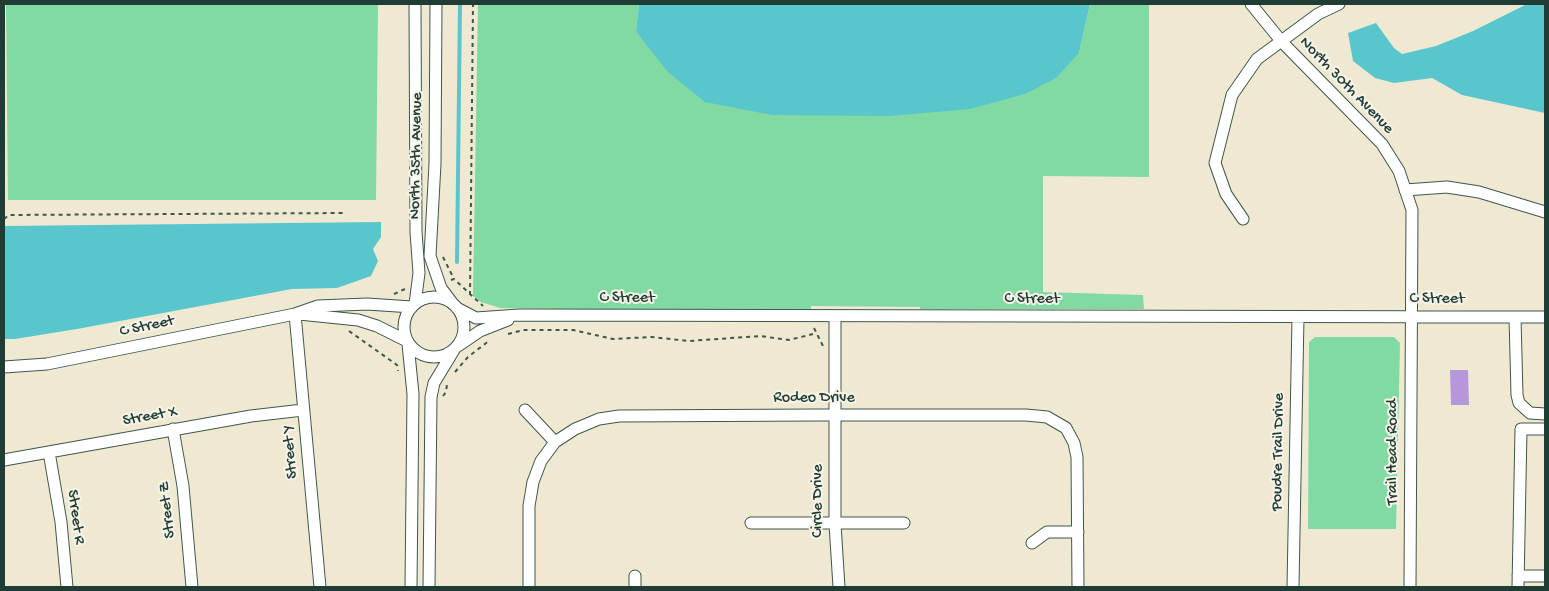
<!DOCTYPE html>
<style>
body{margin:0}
#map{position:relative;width:1549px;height:591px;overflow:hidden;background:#efe9d2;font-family:"Gochi Hand",sans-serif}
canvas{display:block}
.frame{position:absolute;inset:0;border:5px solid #1f3d34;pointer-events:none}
</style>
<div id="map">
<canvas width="1549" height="591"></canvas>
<div class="frame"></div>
</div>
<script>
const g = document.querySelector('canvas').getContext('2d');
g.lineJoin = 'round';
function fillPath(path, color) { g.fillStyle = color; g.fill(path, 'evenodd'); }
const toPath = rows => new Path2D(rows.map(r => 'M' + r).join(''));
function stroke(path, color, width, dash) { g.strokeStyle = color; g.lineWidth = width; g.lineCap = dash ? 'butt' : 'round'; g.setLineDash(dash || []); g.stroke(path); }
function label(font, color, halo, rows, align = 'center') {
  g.font = font + ' "Gochi Hand",sans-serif'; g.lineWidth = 4; g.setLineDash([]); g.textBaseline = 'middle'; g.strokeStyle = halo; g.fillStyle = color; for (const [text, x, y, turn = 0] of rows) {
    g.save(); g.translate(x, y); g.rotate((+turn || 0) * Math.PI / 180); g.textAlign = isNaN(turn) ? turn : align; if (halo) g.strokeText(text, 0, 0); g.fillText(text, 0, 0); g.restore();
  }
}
const green = toPath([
 [6,4,378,4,376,200,8,200],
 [478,4,639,4,636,31,1079,53,1090,4,1149,4,1149,177,1043,176,1043,292,1143,295,1144,309,920,309,920,307,811,306,811,310,629,310,500,308,481,302,473,296],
 [1315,337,1394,337,1400,343,1396,529,1308,529,1309,342]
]);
const water = toPath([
 [639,4,1090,4,1079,53,1056,78,1025,94,970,109,889,116,772,115,705,102,668,72,641,38,636,31],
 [1545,4,1545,113,1462,95,1432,78,1394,83,1375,78,1353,61,1348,33,1376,23,1394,48,1402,54,1436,46,1473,31,1525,5],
 [381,222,381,237,373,249,378,261,371,276,337,288,292,289,77,329,15,339,4,339,4,226]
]);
const stream = toPath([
 [457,262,460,4]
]);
const building = toPath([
 [1450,370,1468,370,1469,405,1451,405]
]);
const path = toPath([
 [4,219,9,215,344,213],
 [443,257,454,279],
 [451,280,454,279,483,306],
 [394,294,405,289],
 [470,295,473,4],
 [814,328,823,346],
 [349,331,397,365,398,371],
 [508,334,524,330,573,330,613,339,651,337,689,341,760,336,789,340,817,333],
 [455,372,468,357,490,340],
 [443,396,446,392,447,384]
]);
const minor = toPath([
 [415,4,416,232,419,273,415,304],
 [436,4,435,164,430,256,441,288,453,304],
 [1251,4,1282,42,1382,144,1399,171,1412,210,1410,587],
 [1405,190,1447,187,1479,192,1545,212],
 [1243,219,1226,194,1215,163,1232,95,1257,59,1318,14,1339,4],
 '404 327a30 30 0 1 1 60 0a30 30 0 1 1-60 0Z',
 [457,308,476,318,519,315,1545,317],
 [295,314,320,587],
 [299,314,358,320,377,326,407,341],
 [835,316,835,524,839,587],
 [1515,317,1517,395,1519,403,1530,413,1545,414],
 [408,344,413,394,411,587],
 [458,346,480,331,508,320],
 [4,367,47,364,295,314,318,306,367,304,412,307],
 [525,410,555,442],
 [173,429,183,486,192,587],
 [49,452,61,522,67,587],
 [4,460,251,416,303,410],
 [751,523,904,523],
 [1032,543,1047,532,1078,532],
 [635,576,635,587],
 [1518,576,1545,576],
 [429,587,431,397,434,383,454,350],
 [529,587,529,506,533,482,541,461,555,442,575,429,599,419,619,416,818,415,1026,415,1047,417,1066,428,1074,443,1077,457,1078,587],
 [1293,587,1298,317],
 [1518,587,1521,429,1545,429]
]);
const streetNames = [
 ["North 30th Avenue",1346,86,46],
 ["North 35th Avenue",417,156,-89],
 ["C Street",627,299],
 ["C Street",1032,300],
 ["C Street",1437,300],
 ["C Street",147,327,-12],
 ["Rodeo Drive",814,399],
 ["Street X",150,417,-10],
 ["Street Y",291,452,-95],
 ["Poudre Trail Drive",1279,452,-89],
 ["Trail Head Road",1394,452,-90],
 ["Circle Drive",819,501,-90],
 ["Street Z",168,510,-96],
 ["Street R",75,517,82]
];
fillPath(green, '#80daa1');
fillPath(water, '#59c6cd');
stroke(stream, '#59c6cd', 4);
fillPath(building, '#b597dc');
stroke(minor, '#3e574c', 13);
stroke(path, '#3e574c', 2, [4, 4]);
stroke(minor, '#fff', 11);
label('16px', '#1f3d34', '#f7f3e8', streetNames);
</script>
